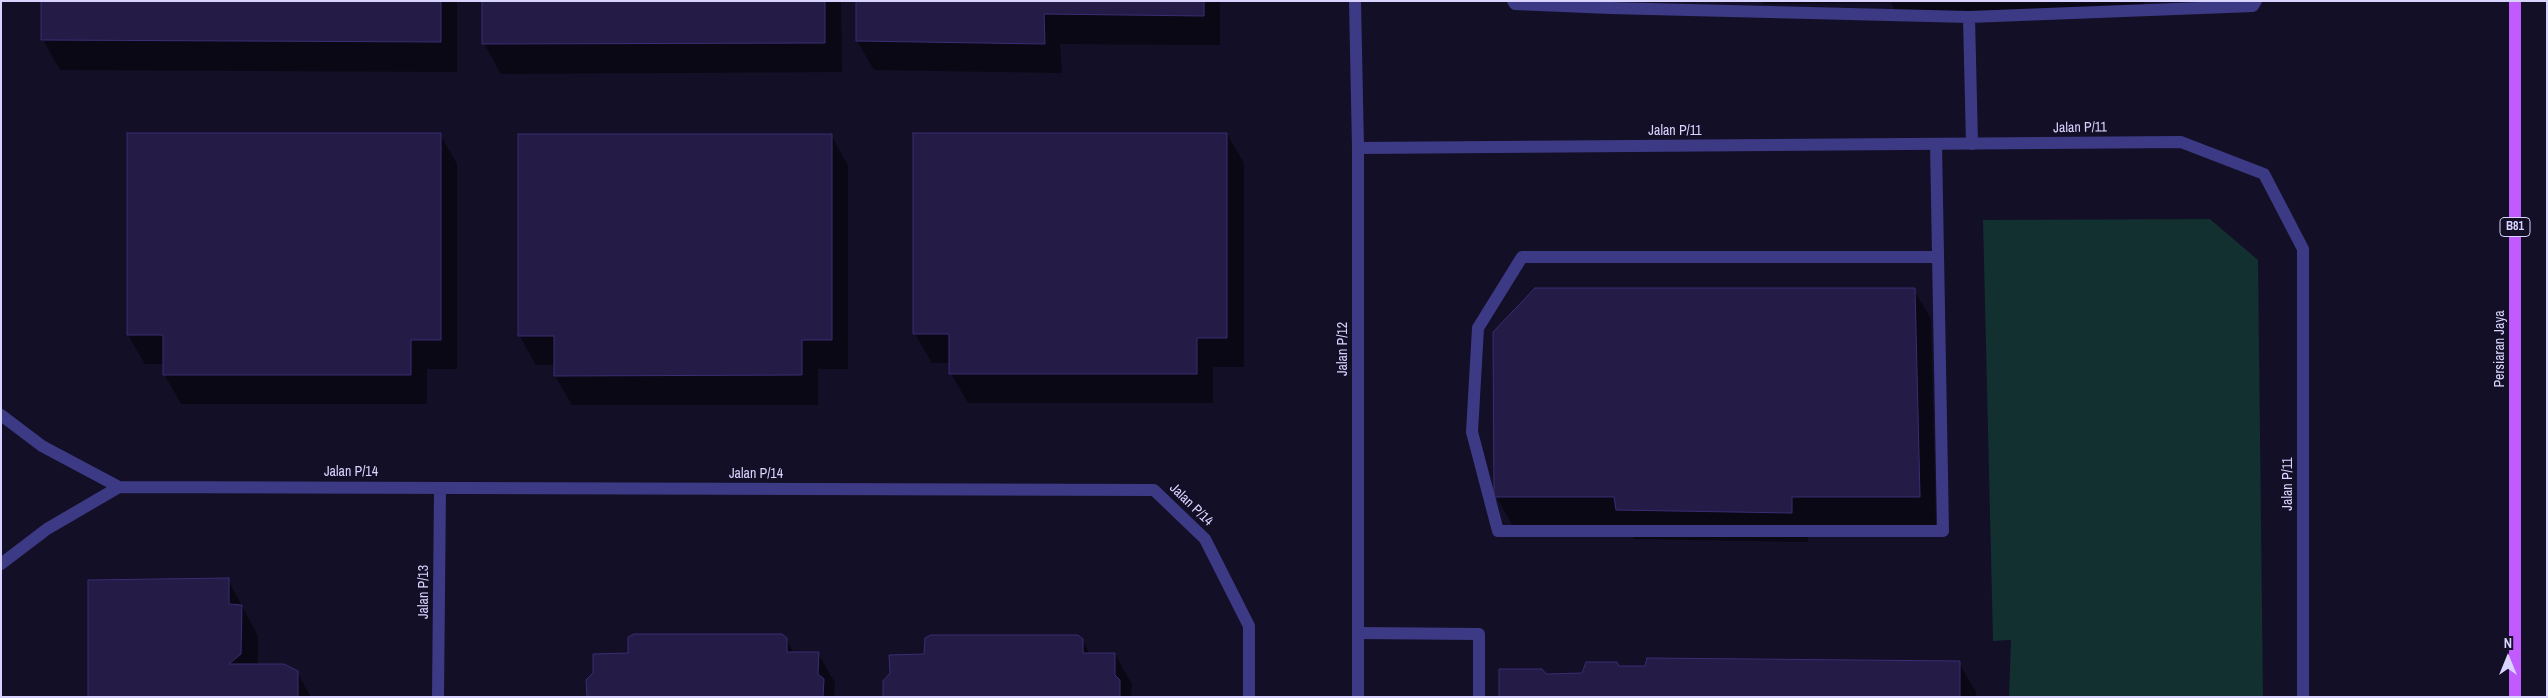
<!DOCTYPE html>
<style>
body{margin:0}
#map{position:relative;width:2548px;height:698px;overflow:hidden;background:#130f26;font-family:"Archivo Narrow",sans-serif}
canvas{display:block}
.frame{position:absolute;inset:0;border:2px solid #d9d4ff;pointer-events:none}
.north{position:absolute;left:2483px;top:633px;width:50px;height:50px;-webkit-text-stroke:4px #130f26;paint-order:stroke;rotate:0deg;font-size:14px;font-weight:700;line-height:20px;text-align:center;color:#d9d4ff}
.north::after{content:'';display:block;margin:auto;width:18px;height:22px;background:#d9d4ff;clip-path:polygon(50% 0,100% 100%,50% 72%,0 100%)}
</style>
<div id="map">
<canvas width="2548" height="698"></canvas>
<div class="frame"></div>
<div class="north">N</div>
</div>
<script>
const g = document.querySelector('canvas').getContext('2d');
g.lineJoin = 'round';
function fillPath(path, color) { g.fillStyle = color; g.fill(path, 'evenodd'); }
const toPath = rows => new Path2D(rows.map(r => 'M' + r).join(''));
function stroke(path, color, width, dash) { g.strokeStyle = color; g.lineWidth = width; g.lineCap = dash ? 'butt' : 'round'; g.setLineDash(dash || []); g.stroke(path); }
function label(font, color, halo, rows, align = 'center') {
  g.font = font + ' "Archivo Narrow",sans-serif'; g.lineWidth = 4; g.setLineDash([]); g.textBaseline = 'middle'; g.strokeStyle = halo; g.fillStyle = color; for (const [text, x, y, turn = 0] of rows) {
    g.save(); g.translate(x, y); g.rotate((+turn || 0) * Math.PI / 180); g.textAlign = isNaN(turn) ? turn : align; if (halo) g.strokeText(text, 0, 0); g.fillText(text, 0, 0); g.restore();
  }
}
const green = toPath([
 [2210,219,2258,260,2263,697,2009,697,2011,640,1993,641,1983,220]
]);
const shadow = toPath([
 [42,1,457,1,457,72,60,70,43,40],
 [484,1,841,1,842,72,501,74,484,44],
 [857,1,1220,1,1220,45,1060,44,1062,73,874,70,857,41],
 [1762,1,2144,1,2144,16,1899,17,1891,3,1764,4],
 [440,134,457,164,457,369,427,369,427,404,181,404,164,374,164,364,145,364,128,335],
 [1227,134,1244,163,1244,367,1213,367,1213,403,968,403,951,374,951,363,932,363,915,334],
 [831,135,848,165,848,369,818,369,818,405,572,405,555,376,555,365,536,365,519,335],
 [1914,290,1931,319,1936,527,1808,527,1808,542,1634,539,1627,527,1513,526,1496,496],
 [228,580,258,636,258,665,297,672,311,697,89,697],
 [786,639,794,653,818,653,835,683,834,697,588,697,629,654],
 [1082,640,1090,654,1115,654,1132,684,1131,697,884,697,925,655],
 [1959,663,1976,692,1976,697,1501,697,1545,675,1583,674,1619,667]
]);
const building = toPath([
 [41,1,441,1,441,42,41,40,41,1],
 [482,1,825,1,825,43,482,44,482,1],
 [856,1,1204,1,1204,16,1044,14,1045,44,856,41,856,1],
 [127,133,441,133,441,340,411,340,411,375,163,375,163,335,127,335,127,133],
 [913,133,1227,133,1227,338,1197,338,1197,374,949,374,949,334,913,334,913,133],
 [518,134,832,134,832,340,802,340,802,375,554,376,554,336,518,336,518,134],
 [1535,288,1915,288,1920,497,1792,497,1792,513,1616,510,1614,497,1494,497,1493,332,1535,288],
 [229,578,229,604,242,605,241,654,229,664,284,664,298,671,298,697,88,697,88,580,229,578],
 [634,634,782,634,787,638,787,652,819,652,818,674,824,679,823,697,587,697,586,680,593,673,593,654,628,653,628,637,634,634],
 [931,635,1078,635,1083,639,1083,653,1115,653,1115,675,1120,680,1120,697,883,697,883,681,890,673,889,655,924,654,925,638,931,635],
 [1647,658,1960,661,1960,697,1499,697,1499,669,1542,669,1546,674,1582,673,1586,662,1617,662,1619,666,1645,666,1647,658]
]);
const lane = toPath([
 [1513,1,1515,4,1610,8,1969,17],
 [1936,144,1943,531,1498,531,1472,432,1478,328,1522,257,1938,257],
 [1972,144,1969,17,2253,6,2256,1],
 [1358,633,1479,634,1479,697]
]);
const street = toPath([
 [1355,1,1358,148,1358,697],
 [1358,148,2181,142,2264,174,2303,249,2303,697],
 [1,415,42,446,119,487,1154,490,1205,539,1249,626,1249,697],
 [1,564,47,529,119,487],
 [438,697,440,488]
]);
const primary = toPath([
 [2515,697,2515,1]
]);
const shields = [
 [2515,227,30]
];
const shieldNames = [
 ["B81",2515,227]
];
const streetNames = [
 ["Jalan P/11",2080,128,-1],
 ["Jalan P/11",1675,131],
 ["Jalan P/12",1343,349,-90],
 ["Persiaran Jaya",2500,349,-90],
 ["Jalan P/14",351,472],
 ["Jalan P/14",756,474],
 ["Jalan P/11",2288,484,-90],
 ["Jalan P/14",1191,505,44],
 ["Jalan P/13",424,592,-90]
];
fillPath(green, '#12302f');
fillPath(shadow, '#0007');
fillPath(building, '#241b47');
stroke(building, '#3b2d73', 1);
stroke(lane, '#3d3a85', 12);
stroke(street, '#3d3a85', 12);
stroke(primary, '#c25bff', 12);
for (const [x, y, w] of shields) { const box = new Path2D(); box.roundRect(x - w / 2, y - 9.5, w, 19, 4); g.fillStyle = '#130f26'; g.fill(box); stroke(box, '#d9d4ff', 1); }
label('bold 12px', '#d9d4ff', null, shieldNames);
label('14px', '#d9d4ff', '#130f26', streetNames);
</script>
